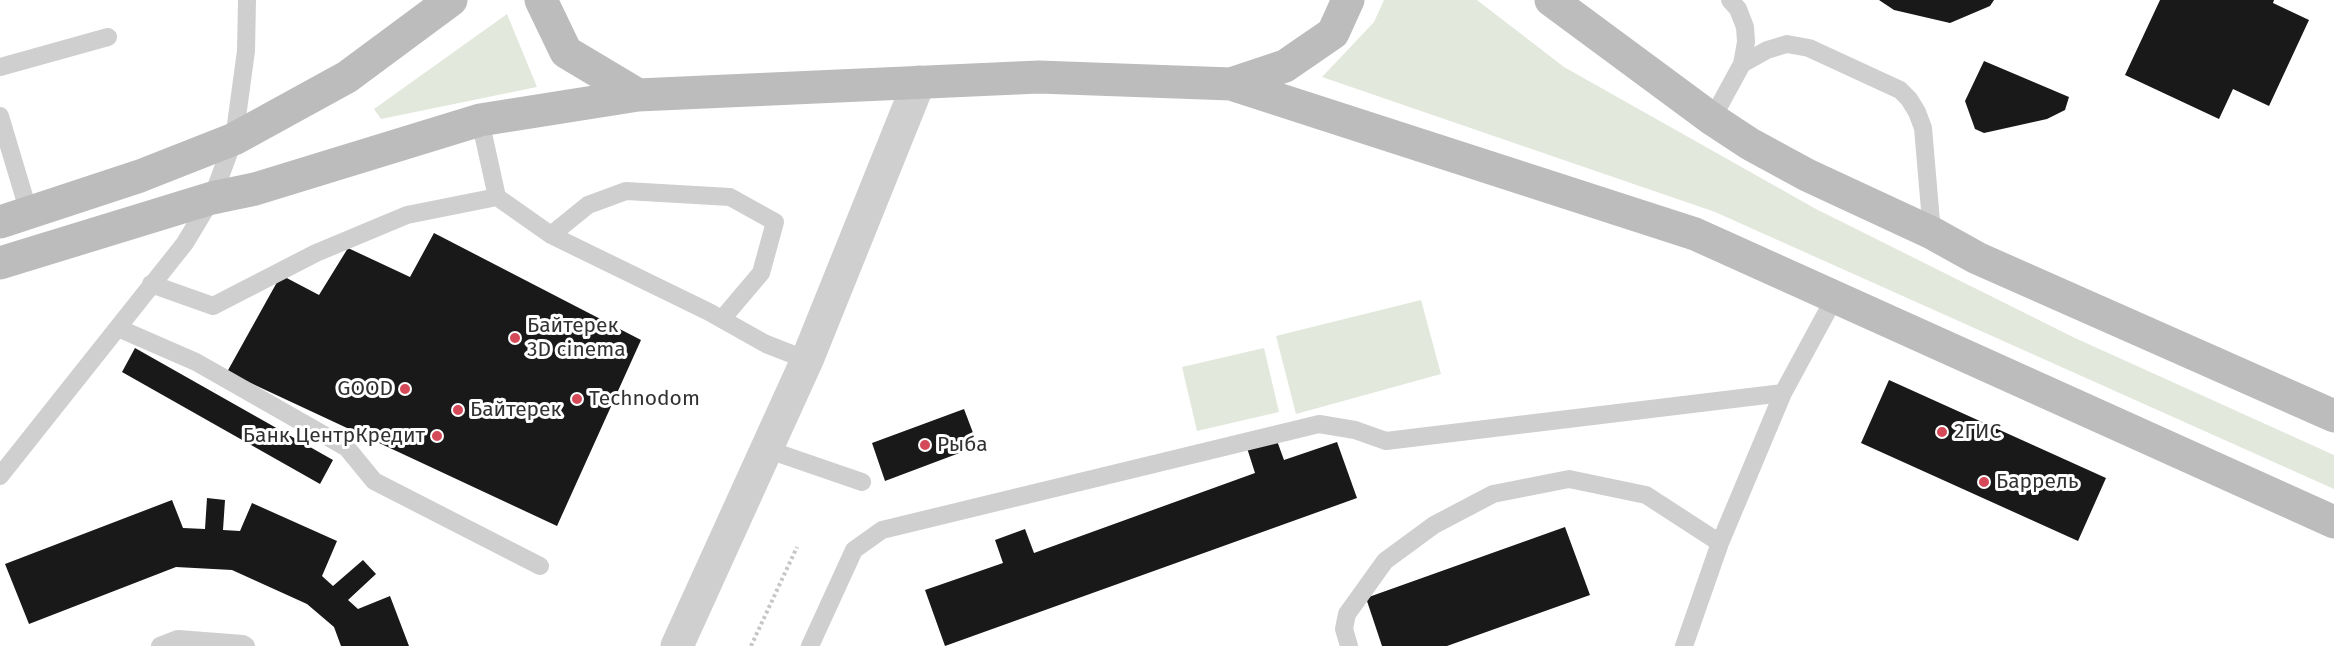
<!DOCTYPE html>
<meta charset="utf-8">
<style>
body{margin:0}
canvas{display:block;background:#fff}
</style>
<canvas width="2334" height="646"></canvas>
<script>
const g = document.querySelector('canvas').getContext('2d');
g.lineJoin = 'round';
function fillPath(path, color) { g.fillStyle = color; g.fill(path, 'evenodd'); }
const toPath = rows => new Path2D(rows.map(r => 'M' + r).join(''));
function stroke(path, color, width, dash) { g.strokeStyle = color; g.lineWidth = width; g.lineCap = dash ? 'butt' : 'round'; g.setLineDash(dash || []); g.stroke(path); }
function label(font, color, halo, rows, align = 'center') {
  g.font = font + ' "Fira Sans",sans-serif'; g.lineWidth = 6; g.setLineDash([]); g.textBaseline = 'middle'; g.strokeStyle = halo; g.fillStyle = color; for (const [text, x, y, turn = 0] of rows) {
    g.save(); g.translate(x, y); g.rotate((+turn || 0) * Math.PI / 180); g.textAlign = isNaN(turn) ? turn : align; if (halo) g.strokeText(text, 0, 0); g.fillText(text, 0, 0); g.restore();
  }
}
const green = toPath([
 [1384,0,1477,0,1564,67,1816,209,2075,338,2334,455,2334,489,1715,212,1322,77,1374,22],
 [507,14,537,87,381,119,374,109],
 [1421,300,1441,374,1296,414,1276,336],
 [1264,348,1279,412,1197,431,1182,367]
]);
const building = toPath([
 [1879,0,1994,0,1990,6,1950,23,1894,10],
 [2160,0,2274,0,2273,3,2309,20,2269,106,2233,89,2219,119,2125,75],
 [1984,61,2069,97,2065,110,2047,119,1984,133,1975,129,1965,101],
 [434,233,641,340,557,526,227,372,281,275,319,295,348,248,410,277],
 [135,348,333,460,320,484,122,372],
 [1889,380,2106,478,2078,541,1861,443],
 [964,409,978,446,885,481,872,443],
 [1276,438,1284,460,1337,442,1357,498,945,646,925,590,1003,563,995,540,1025,529,1034,553,1255,473,1247,448],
 [207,498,225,500,223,530,240,531,252,503,337,541,322,576,333,586,363,560,376,574,348,600,358,609,390,596,409,646,341,646,334,627,307,604,232,570,176,567,29,624,5,564,172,500,183,528,205,529],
 [1565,527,1590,595,1447,646,1382,646,1366,598]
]);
const path = toPath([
 [751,646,797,547]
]);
const service = toPath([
 [1742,64,1767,50,1787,44,1809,48,1900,90,1909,99,1917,112,1923,128,1932,233],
 [0,67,108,37],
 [0,116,29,213],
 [1712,119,1742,64,1746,42,1745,27,1738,9,1730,0],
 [480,120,497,197,551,235,709,312,766,344,807,360],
 [551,235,588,205,626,191,730,197,775,222,761,273,722,319],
 [151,284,213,306,316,253,407,215,497,197],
 [118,328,196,362,347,448,374,481,540,566],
 [766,449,862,482],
 [0,476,185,243,212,198,234,139,246,51,247,0],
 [160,646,178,639,243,644,246,646],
 [810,646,854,550,882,530,1319,424,1355,430,1386,441,1783,393],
 [1349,646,1344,629,1347,614,1385,561,1434,525,1493,494,1569,479,1646,495,1720,543,1783,393,1835,297],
 [1684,646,1720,543]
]);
const tertiary = toPath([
 [677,646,807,360,919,82]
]);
const secondary = toPath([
 [541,0,566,52,638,95],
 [1551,0,1712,119,1750,144,1807,175,1932,233,1977,258,2334,416],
 [1231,84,1695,234,2334,522],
 [0,222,140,176,234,139,347,77,451,0],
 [0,263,212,198,255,189,480,120,638,95,1039,77,1231,84,1285,66,1333,33,1348,0]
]);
const markers = [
 [515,338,6,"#d44a58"],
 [405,389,6,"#d44a58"],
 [577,399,6,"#d44a58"],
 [458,410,6,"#d44a58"],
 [1942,432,6,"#d44a58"],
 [437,436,6,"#d44a58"],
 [925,445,6,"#d44a58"],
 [1984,482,6,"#d44a58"]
];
const poiNames = [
 ["Байтерек",527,326],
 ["3D cinema",527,350],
 ["GOOD",393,389,"right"],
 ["Technodom",589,399],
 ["Байтерек",470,410],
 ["2ГИС",1954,432],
 ["Банк ЦентрКредит",425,436,"right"],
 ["Рыба",937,445],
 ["Баррель",1996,482]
];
fillPath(green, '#e3e8dd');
fillPath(building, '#191919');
stroke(path, '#c6c6c6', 4, [3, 3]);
stroke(service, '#cfcfcf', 18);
stroke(tertiary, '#cfcfcf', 33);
stroke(secondary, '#bcbcbc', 33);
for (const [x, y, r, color] of markers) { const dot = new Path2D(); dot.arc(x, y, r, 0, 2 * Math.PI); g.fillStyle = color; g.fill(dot); stroke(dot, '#fff', 2); }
label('21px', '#323232', '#fff', poiNames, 'left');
</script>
